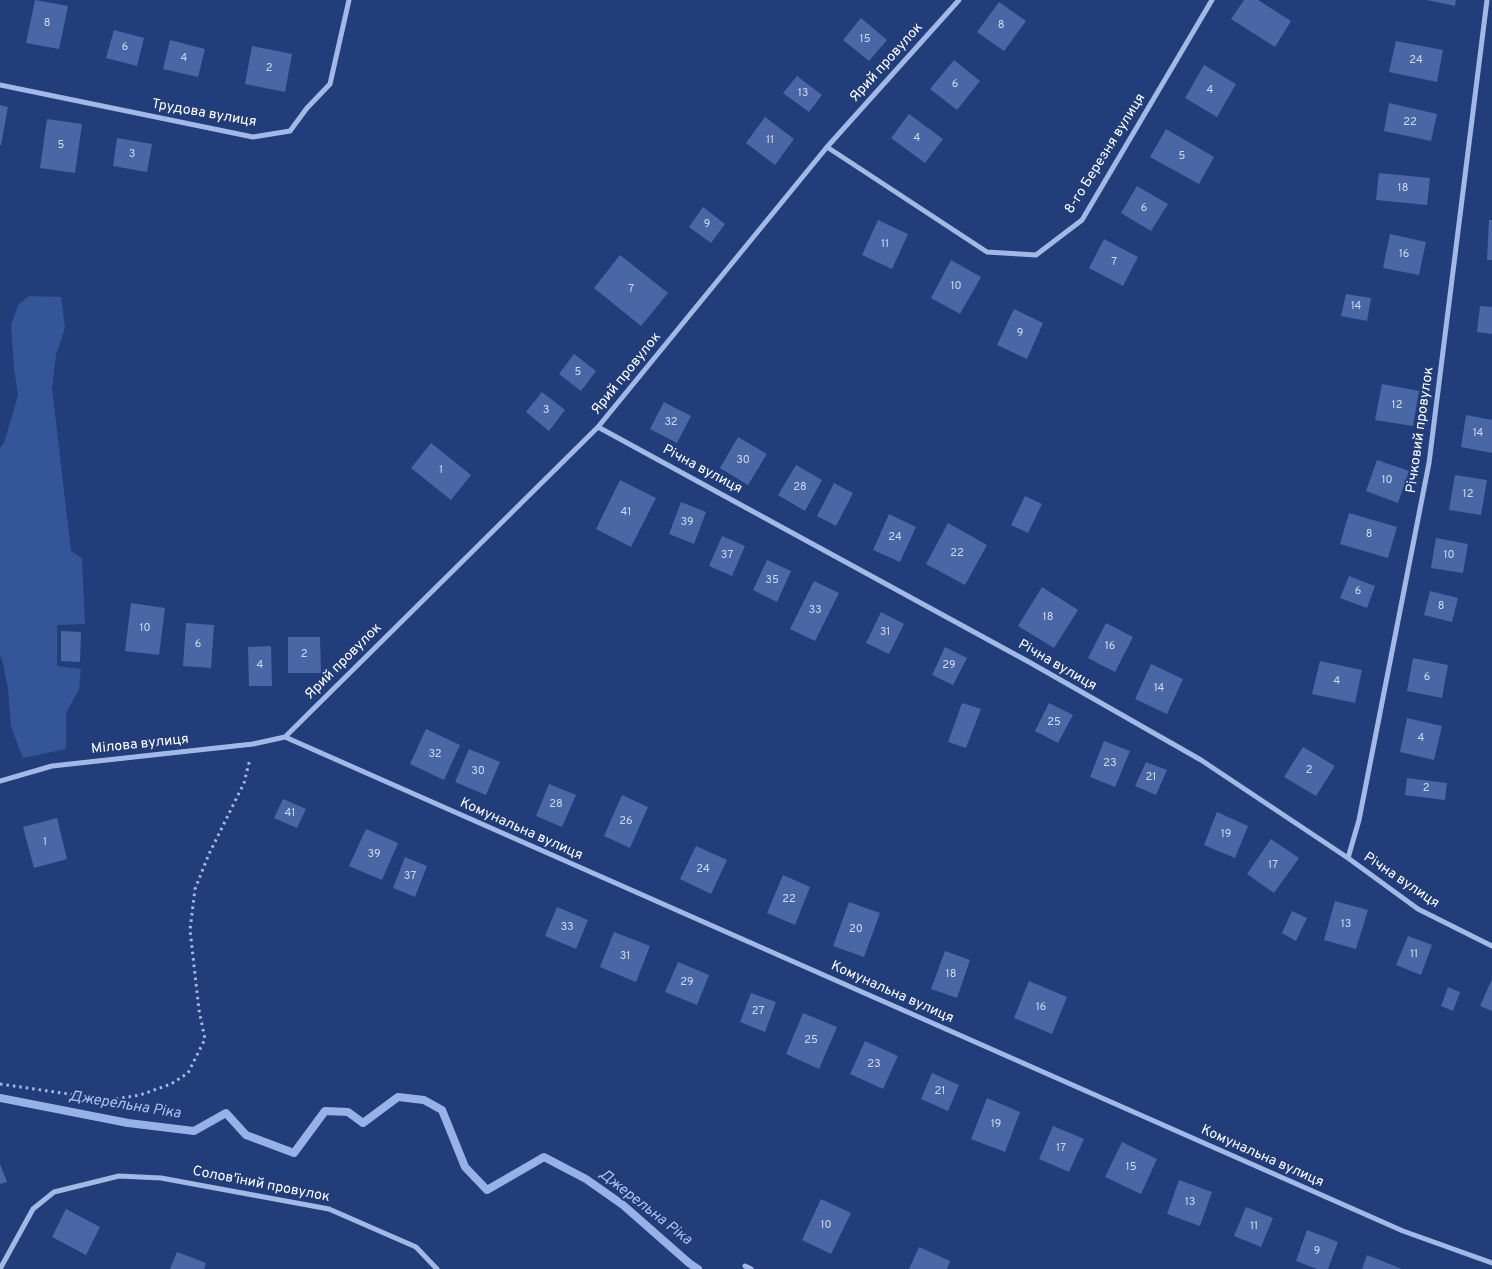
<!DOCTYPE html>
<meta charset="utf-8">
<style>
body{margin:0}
canvas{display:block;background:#213d7a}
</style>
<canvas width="1492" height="1269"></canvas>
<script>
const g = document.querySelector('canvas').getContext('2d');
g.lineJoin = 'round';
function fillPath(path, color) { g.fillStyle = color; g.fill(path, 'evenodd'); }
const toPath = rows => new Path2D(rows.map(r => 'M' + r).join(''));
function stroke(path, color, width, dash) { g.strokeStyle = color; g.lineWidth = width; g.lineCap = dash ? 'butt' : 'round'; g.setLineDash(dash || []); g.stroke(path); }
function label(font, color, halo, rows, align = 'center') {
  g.font = font + ' Overpass,sans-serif'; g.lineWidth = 4; g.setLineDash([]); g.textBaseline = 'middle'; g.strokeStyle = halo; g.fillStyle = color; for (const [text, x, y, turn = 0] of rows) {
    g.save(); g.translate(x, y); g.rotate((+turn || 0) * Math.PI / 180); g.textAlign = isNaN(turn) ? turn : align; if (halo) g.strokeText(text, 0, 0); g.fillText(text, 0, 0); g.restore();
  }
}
const green = toPath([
 [29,296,61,297,65,328,56,355,52,388,71,551,82,558,85,624,57,625,57,666,81,669,79,689,66,713,66,749,23,758,11,727,8,688,2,659,0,656,0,448,4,443,18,395,14,369,11,325,18,305]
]);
const stream = toPath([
 [0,1098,128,1123,194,1131,226,1113,246,1135,294,1153,325,1111,348,1112,363,1123,398,1097,424,1100,442,1110,465,1167,487,1190,544,1157,586,1179,623,1205,689,1263,698,1269]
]);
const building = toPath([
 [35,0,68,6,59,49,26,43],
 [1244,0,1258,0,1291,21,1275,47,1231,19],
 [1427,0,1456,0,1455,6],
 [999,2,1026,21,1004,51,977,32],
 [861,18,887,40,869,61,843,40],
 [114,30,144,38,137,66,106,58],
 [170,40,205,49,198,77,163,69],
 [1396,41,1443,50,1437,82,1389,72],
 [252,46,292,54,285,92,245,84],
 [954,60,980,81,957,110,930,89],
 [1204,65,1236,84,1217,117,1185,98],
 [797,76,822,95,809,112,783,93],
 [1389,103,1437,114,1431,141,1384,131],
 [0,105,8,107,1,145,0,145],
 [909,114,943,139,925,163,891,138],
 [765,117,794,139,775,165,746,143],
 [47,119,82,124,75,173,40,168],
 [1166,129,1214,157,1199,184,1150,157],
 [117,138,152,144,147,172,113,166],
 [1379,173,1430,178,1427,205,1376,200],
 [1137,186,1168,204,1151,231,1121,213],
 [703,207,725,224,711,243,689,227],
 [878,220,908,234,892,269,862,255],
 [1489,220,1492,220,1492,260,1487,260],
 [1390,234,1426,242,1419,275,1383,268],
 [1104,239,1138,257,1123,286,1089,268],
 [620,255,668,293,641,326,594,288],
 [951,260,981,277,960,314,931,298],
 [1346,294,1371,298,1367,321,1341,316],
 [1480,306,1492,307,1492,334,1477,332],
 [1014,309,1043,323,1027,359,997,345],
 [574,354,596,371,581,391,559,374],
 [1382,384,1419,391,1413,426,1375,420],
 [542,392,565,410,549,431,526,412],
 [664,402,691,416,677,443,650,429],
 [1466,415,1492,420,1492,453,1461,447],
 [738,437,767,454,748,485,720,468],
 [431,443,471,475,451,500,411,468],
 [1377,460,1409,471,1398,503,1366,491],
 [796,465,822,480,805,511,778,495],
 [1455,475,1487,480,1481,515,1449,510],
 [620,480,656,498,631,547,596,529],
 [834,483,853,493,836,526,817,516],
 [1025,496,1042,504,1028,533,1011,525],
 [681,502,706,512,694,544,669,534],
 [1349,513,1397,527,1388,558,1340,544],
 [889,514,916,527,900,562,873,550],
 [948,523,987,545,965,585,926,564],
 [722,536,745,546,732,576,709,566],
 [1436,538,1468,544,1463,573,1431,568],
 [767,560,791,571,777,602,753,590],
 [1349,576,1375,586,1367,608,1340,598],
 [814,581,839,593,815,641,790,629],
 [1042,587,1078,610,1054,648,1018,626],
 [1430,591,1458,598,1452,622,1424,615],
 [131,603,165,608,159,655,125,651],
 [881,612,904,624,889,654,866,643],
 [186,623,214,625,211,668,183,666],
 [1106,623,1133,637,1115,672,1088,658],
 [61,631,81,632,80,662,61,661],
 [288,637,320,637,321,673,288,673],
 [271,646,272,686,249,686,248,647],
 [945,647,967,658,953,685,932,675],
 [1413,658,1448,665,1442,698,1407,691],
 [1320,661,1362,670,1355,703,1312,694],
 [1151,664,1183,679,1167,714,1135,699],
 [962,703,981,709,966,748,948,742],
 [1049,703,1073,715,1058,743,1035,731],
 [1407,718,1442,726,1434,760,1400,752],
 [426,729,460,745,444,780,410,764],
 [1104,741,1130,751,1115,787,1090,777],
 [1303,747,1335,766,1316,796,1284,777],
 [469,749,500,762,486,795,455,782],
 [1146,762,1167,770,1156,795,1135,786],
 [1407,778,1447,783,1445,800,1405,795],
 [549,784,576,795,562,827,536,816],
 [622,795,648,807,630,848,604,836],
 [283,799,306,809,297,828,274,818],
 [1217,812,1248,826,1235,858,1204,845],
 [57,818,67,859,34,868,23,827],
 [366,829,398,843,382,880,349,866],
 [1271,839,1299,858,1274,893,1247,874],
 [696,846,727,860,711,894,680,879],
 [405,857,427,866,415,897,393,888],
 [783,875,810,887,795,925,767,913],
 [1335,901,1368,910,1356,949,1324,940],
 [849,902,880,913,864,957,833,946],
 [557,907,588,920,576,949,545,936],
 [1292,911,1307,918,1296,941,1282,933],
 [614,932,650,946,636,982,600,967],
 [1408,936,1432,945,1421,975,1396,965],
 [945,951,970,960,957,998,931,989],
 [678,962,709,975,697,1005,665,992],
 [1492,979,1492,1011,1480,1006],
 [1029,981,1067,997,1052,1034,1014,1018],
 [1448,987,1460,992,1453,1011,1441,1006],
 [751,993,776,1002,765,1032,740,1022],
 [803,1013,837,1027,819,1069,786,1054],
 [865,1041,898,1056,883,1089,850,1074],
 [932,1073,959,1085,948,1111,921,1099],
 [987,1098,1020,1112,1005,1152,971,1139],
 [1053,1126,1084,1139,1069,1172,1039,1159],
 [1122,1142,1157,1159,1141,1194,1105,1177],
 [0,1164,7,1182,0,1184],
 [1179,1180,1212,1192,1200,1226,1167,1214],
 [821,1199,851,1213,831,1254,802,1240],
 [1246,1207,1273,1218,1261,1247,1234,1236],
 [66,1209,100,1227,86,1255,52,1237],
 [1307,1230,1338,1242,1328,1269,1317,1269,1296,1261],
 [919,1247,950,1261,947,1269,909,1269],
 [177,1252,206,1263,204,1269,170,1269],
 [1367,1255,1402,1269,1362,1269]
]);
const path = toPath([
 [0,1084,110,1100,140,1095,171,1084,188,1073,205,1039,199,1010,190,930,195,889,209,854,244,783,250,759]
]);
const minor = toPath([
 [0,85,253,137,290,131,307,108,330,84,349,0],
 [827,147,987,252,1036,255,1082,220,1212,0],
 [598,427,1029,662,1201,760,1348,858,1418,909,1492,946],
 [285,737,1403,1231,1492,1263],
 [285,737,598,427,827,147,959,0],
 [0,781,52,766,253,744,285,737],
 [1348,858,1359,820,1429,463,1487,0],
 [745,1266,751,1269],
 [0,1269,33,1209,54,1192,119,1176,161,1178,329,1209,416,1247,437,1269]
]);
const numberNames = [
 ["8",47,24],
 ["8",1001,26],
 ["15",865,40],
 ["6",125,48],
 ["4",184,59],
 ["24",1416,61],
 ["2",269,69],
 ["6",955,85],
 ["4",1210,91],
 ["13",803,94],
 ["22",1410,123],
 ["4",917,139],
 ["11",770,141],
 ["5",61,146],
 ["3",132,155],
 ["5",1182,157],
 ["18",1403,189],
 ["6",1144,209],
 ["9",707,225],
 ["11",885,245],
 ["16",1404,255],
 ["7",1114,263],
 ["10",956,287],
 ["7",631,290],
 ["14",1356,307],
 ["9",1020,334],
 ["5",578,373],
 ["12",1397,406],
 ["3",546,411],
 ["32",671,423],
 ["14",1478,434],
 ["30",743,461],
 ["1",441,471],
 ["10",1387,481],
 ["28",800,488],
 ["12",1468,495],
 ["41",626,513],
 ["39",687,523],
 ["8",1369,535],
 ["24",895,538],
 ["22",957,554],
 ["37",727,556],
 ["10",1449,556],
 ["35",772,581],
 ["6",1358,592],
 ["8",1441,607],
 ["33",815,611],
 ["18",1048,618],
 ["10",145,629],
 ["31",885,633],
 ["6",198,645],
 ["16",1110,647],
 ["2",304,655],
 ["4",260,666],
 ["29",949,666],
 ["6",1427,678],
 ["4",1337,682],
 ["14",1159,689],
 ["25",1054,723],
 ["4",1421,739],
 ["32",435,755],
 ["23",1110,764],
 ["2",1309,771],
 ["30",478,772],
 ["21",1151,778],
 ["2",1426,789],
 ["28",556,805],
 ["41",290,814],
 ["26",626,822],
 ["19",1226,835],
 ["1",45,843],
 ["39",374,855],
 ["17",1273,866],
 ["24",703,870],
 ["37",410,877],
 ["22",789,900],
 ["13",1346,925],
 ["33",567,928],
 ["20",856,930],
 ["11",1414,955],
 ["31",625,957],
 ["18",951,975],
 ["29",687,983],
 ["16",1041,1008],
 ["27",758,1012],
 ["25",811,1041],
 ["23",874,1065],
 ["21",940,1092],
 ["19",996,1125],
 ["17",1061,1149],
 ["15",1131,1168],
 ["13",1190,1203],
 ["10",826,1226],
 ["11",1254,1227],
 ["9",1317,1252]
];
const streetNames = [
 ["Ярий провулок",887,63,-48],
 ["Трудова вулиця",204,114,10],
 ["8-го Березня вулиця",1106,154,-58],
 ["Ярий провулок",627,374,-51],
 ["Річковий провулок",1421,430,-82],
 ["Річна вулиця",702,470,28],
 ["Ярий провулок",344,662,-45],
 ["Річна вулиця",1057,666,30],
 ["Мілова вулиця",140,745,-6],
 ["Комунальна вулиця",521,830,24],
 ["Річна вулиця",1401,881,34],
 ["Комунальна вулиця",892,993,24],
 ["Комунальна вулиця",1262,1157,24],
 ["Солов'їний провулок",261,1185,11]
];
const waterNames = [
 ["Джерельна Ріка",125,1106,9],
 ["Джерельна Ріка",645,1208,38]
];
fillPath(green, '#345598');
stroke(stream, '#96b2e7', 8);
fillPath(building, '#4967a4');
stroke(path, '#a2b9e6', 3, [2.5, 4]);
stroke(minor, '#a2b9e6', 5);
label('11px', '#d2d9e8', null, numberNames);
label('14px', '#fff', '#213d7a', streetNames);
label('italic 15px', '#adc3ee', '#213d7a', waterNames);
</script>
